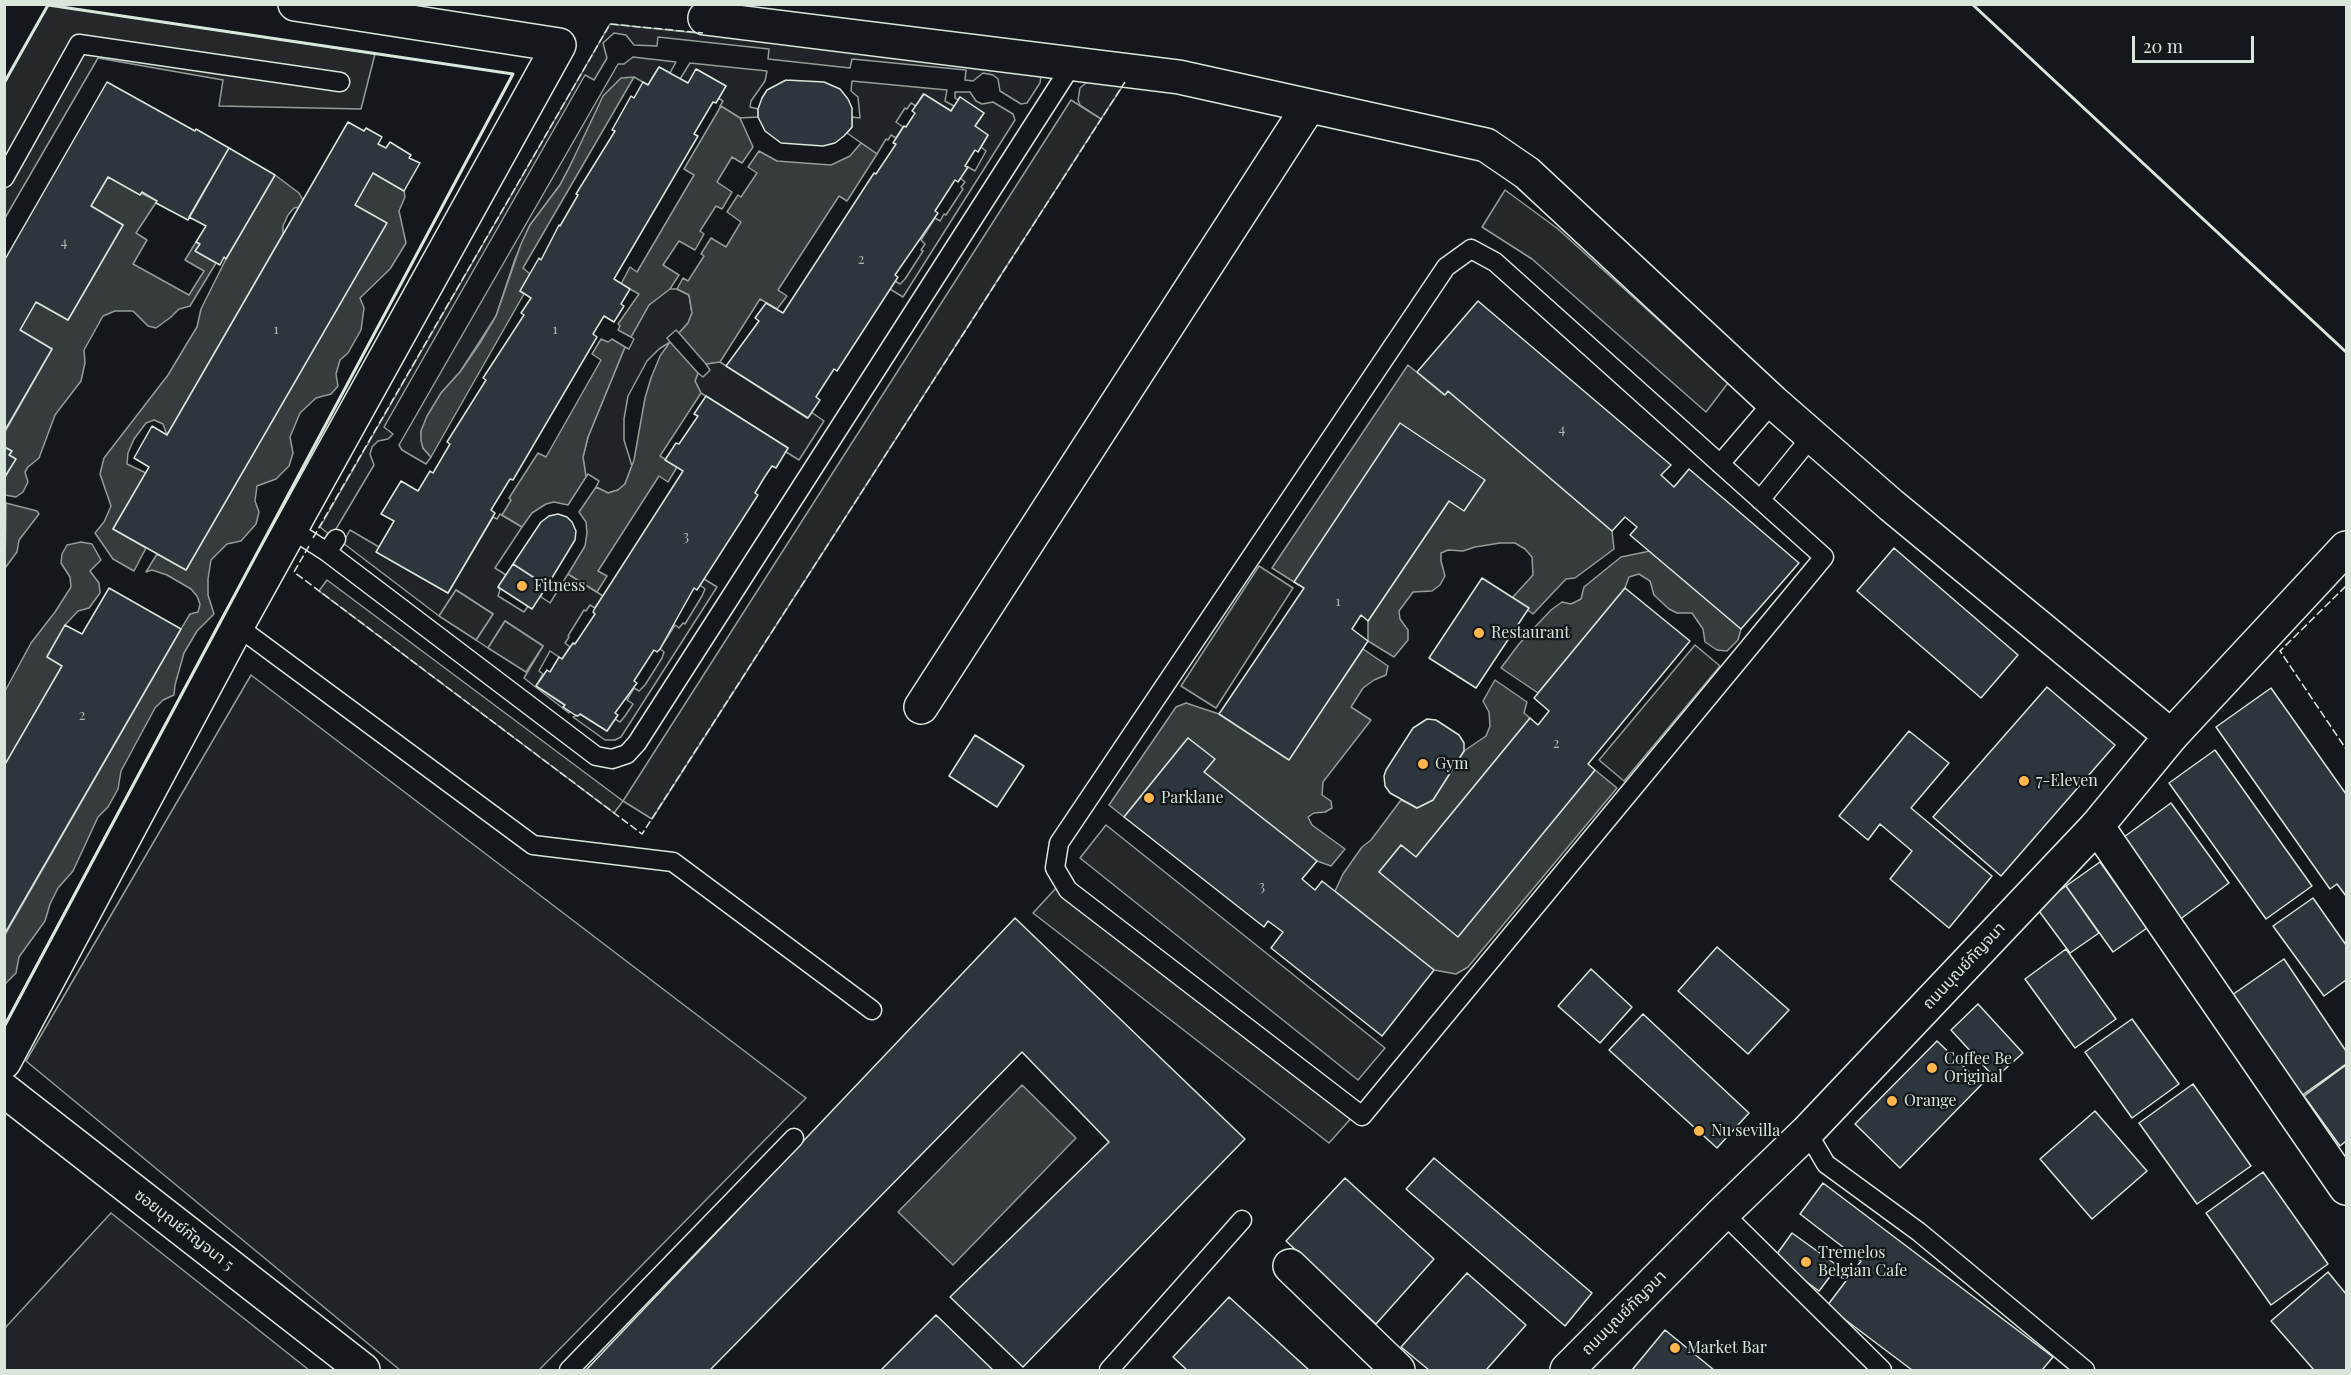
<!DOCTYPE html>
<meta charset="utf-8">
<style>
body{margin:0}
#map{position:relative;width:2351px;height:1375px;overflow:hidden;background:#14181c;font-family:"Playfair Display",serif}
canvas{display:block}
.frame{position:absolute;inset:0;border:6px solid #d8e6dc;pointer-events:none}
.scale{position:absolute;left:2132px;top:36px;width:122px;height:27px;box-sizing:border-box;border:3px solid #d8e6dc;border-top:0;padding-left:8px;font-size:18px;line-height:21px;white-space:nowrap;color:#d8e6dc;-webkit-text-stroke:4px #14181c;paint-order:stroke}
</style>
<div id="map">
<canvas width="2351" height="1375"></canvas>
<div class="frame"></div>
<div class="scale">20 m</div>
</div>
<script>
const g = document.querySelector('canvas').getContext('2d');
g.lineJoin = 'round';
function fillPath(path, color) { g.fillStyle = color; g.fill(path, 'evenodd'); }
const toPath = rows => new Path2D(rows.map(r => 'M' + r).join(''));
function stroke(path, color, width, dash) { g.strokeStyle = color; g.lineWidth = width; g.lineCap = dash ? 'butt' : 'round'; g.setLineDash(dash || []); g.stroke(path); }
function label(font, color, halo, rows, align = 'center') {
  g.font = font + ' "Playfair Display","Noto Sans Thai",serif'; g.lineWidth = 4.5; g.setLineDash([]); g.textBaseline = 'middle'; g.strokeStyle = halo; g.fillStyle = color; for (const [text, x, y, turn = 0] of rows) {
    g.save(); g.translate(x, y); g.rotate((+turn || 0) * Math.PI / 180); g.textAlign = isNaN(turn) ? turn : align; if (halo) g.strokeText(text, 0, 0); g.fillText(text, 0, 0); g.restore();
  }
}
const green = toPath([
 [610,24,1035,68,1041,76,1040,83,1027,103,1021,104,1000,91,998,79,993,75,983,73,973,81,965,80,966,70,852,59,850,68,768,59,769,49,658,37,657,46,634,45,626,35,614,33,603,43,607,58,594,80,585,75,384,427,393,434,388,439,378,441,372,447,370,454,374,465,333,534,330,535,320,527,610,24],
 [633,57,676,62,670,73,659,67,648,85,634,77,581,145,560,185,530,225,515,259,496,316,460,372,441,393,421,431,423,448,431,457,426,464,402,450,399,445,618,64,624,64,633,57],
 [690,63,767,71,765,81,751,101,750,107,758,109,758,117,740,118,720,106,723,101,718,98,726,86,696,69,688,83,680,79,690,63],
 [1093,77,1128,78,1101,119,1080,105,1078,100,1080,88,1093,77],
 [852,81,947,90,945,101,954,106,951,111,923,94,916,106,911,103,907,109,905,108,896,122,903,127,896,138,891,135,888,140,886,139,877,154,847,133,852,127,852,117,860,118,858,97,851,91,852,81],
 [955,92,970,92,976,101,982,104,993,102,1013,114,1015,120,903,297,890,289,895,281,900,284,905,279,923,251,921,250,925,244,921,240,935,218,940,221,944,214,946,215,963,189,961,187,965,182,960,178,968,167,975,171,986,151,981,147,988,135,975,126,984,113,960,97,958,100,955,98,955,92],
 [668,289,677,289,689,295,692,313,688,323,679,333,676,330,667,338,670,342,659,349,647,361,628,396,624,419,624,440,632,466,625,484,618,490,608,493,596,487,599,481,588,474,586,477,583,457,588,437,625,347,629,349,634,339,631,337,649,305,668,289],
 [714,362,720,362,807,418,811,412,824,421,799,460,786,452,788,448,701,393,695,381,698,373,703,377,710,370,706,364,714,362],
 [500,514,522,527,495,568,506,575,498,587,500,590,498,596,524,612,528,606,540,596,550,603,568,574,603,596,595,608,590,605,586,611,584,610,568,636,569,637,565,643,570,647,562,659,550,651,539,671,543,674,536,686,565,705,563,707,570,711,569,713,524,678,543,646,505,621,488,648,476,640,493,614,456,590,439,616,343,543,350,530,379,547,377,552,448,593,493,517,497,519,500,514],
 [704,579,717,587,621,737,615,740,605,740,573,717,580,714,607,731,615,719,620,722,625,716,633,704,627,700,634,688,639,691,645,685,662,658,664,652,660,649,675,625,679,628,683,623,685,624,702,596,705,589,700,585,704,579],
 [251,675,806,1098,539,1370,400,1370,26,1061,251,675],
 [111,1213,309,1370,5,1370,5,1328,111,1213]
]);
const parking = toPath([
 [48,5,375,54,361,109,219,106,223,80,98,58,5,218,5,83,48,5],
 [1071,100,1101,119,652,819,623,801,614,813,319,591,327,580,623,801,1071,100],
 [1505,190,1558,229,1728,383,1706,412,1532,259,1482,227,1505,190],
 [1259,566,1293,588,1216,708,1181,686,1259,566],
 [456,590,493,614,476,640,439,616,456,590],
 [505,621,543,646,526,672,488,648,505,621],
 [1695,645,1720,666,1624,781,1599,760,1695,645],
 [1106,825,1385,1048,1358,1080,1080,858,1106,825],
 [1057,887,1354,1115,1329,1143,1033,913,1057,887]
]);
const water = toPath([
 [634,77,523,268,530,274,520,291,524,294,431,457,423,448,421,441,421,431,427,416,441,393,460,372,480,343,496,316,521,244,530,225,560,185,570,166,603,96,621,78,634,77],
 [721,106,740,118,753,147,742,163,732,157,717,182,732,192,722,209,716,206,700,231,704,234,695,250,679,241,663,265,679,275,670,289,649,305,631,337,618,330,620,326,618,324,639,294,621,284,630,267,637,272,694,175,684,169,721,106],
 [861,143,877,154,847,201,839,196,778,290,787,296,777,309,760,299,720,362,706,364,679,333,688,323,692,313,689,295,677,289,683,278,688,281,704,256,701,254,711,238,726,247,741,222,727,212,738,195,741,197,757,173,748,167,759,151,777,161,831,165,850,156,861,143],
 [373,173,404,191,405,197,399,211,406,243,390,269,360,298,364,308,361,330,348,353,340,360,336,374,338,386,331,394,316,398,300,413,290,437,293,453,289,466,276,479,257,486,255,501,259,512,256,524,241,541,227,544,211,560,208,579,208,595,214,614,197,631,184,653,175,685,174,695,163,700,155,708,121,771,118,789,108,807,98,817,73,871,58,888,50,904,45,921,19,957,16,973,5,984,5,935,181,629,190,614,198,612,200,604,197,596,191,589,167,575,152,570,146,572,157,554,186,570,386,223,355,205,373,173],
 [275,175,299,193,303,200,300,207,294,208,288,215,283,226,283,234,167,435,163,424,154,420,146,423,134,439,128,453,127,464,146,473,113,529,146,548,134,571,113,559,95,533,104,522,111,506,100,474,104,458,168,375,189,340,197,327,201,309,226,259,275,175],
 [108,177,157,201,136,233,147,240,133,264,189,295,204,271,185,260,196,242,200,244,196,251,216,263,190,306,179,309,171,317,156,328,148,326,133,311,115,311,103,316,84,350,85,363,81,381,55,415,39,458,28,467,25,472,28,482,23,492,16,497,5,495,5,478,15,459,9,455,12,451,5,447,5,432,52,349,20,330,36,302,68,320,123,225,91,206,108,177],
 [601,339,608,342,612,339,625,347,588,437,583,457,586,477,568,505,554,502,546,504,532,513,522,527,502,515,511,500,509,498,538,453,546,457,601,360,592,354,601,339],
 [670,342,698,373,695,381,701,393,660,456,677,467,668,482,659,476,598,571,607,576,597,592,568,574,585,546,587,533,586,522,579,512,596,487,608,493,618,490,625,484,634,460,645,398,651,378,660,356,670,342],
 [1408,365,1444,395,1448,391,1612,531,1614,549,1575,578,1566,579,1533,614,1512,598,1533,575,1532,557,1525,549,1515,543,1500,543,1475,547,1463,551,1448,550,1441,553,1441,561,1445,576,1440,585,1432,591,1413,592,1399,611,1400,619,1408,630,1408,640,1394,657,1368,641,1368,621,1449,501,1464,510,1484,480,1294,582,1272,568,1408,365],
 [6,503,37,511,39,514,19,540,17,552,5,568,6,503],
 [81,542,92,544,101,560,90,571,99,583,100,593,89,608,78,611,65,625,47,656,62,666,5,766,5,691,31,643,55,612,71,587,70,577,61,563,62,554,67,545,81,542],
 [1650,551,1741,629,1738,640,1727,651,1717,650,1705,642,1703,629,1692,613,1677,613,1669,609,1654,595,1650,581,1639,574,1629,577,1625,588,1538,693,1501,668,1519,644,1551,610,1562,602,1571,604,1581,599,1584,587,1621,557,1650,551],
 [1363,649,1388,666,1386,675,1374,680,1363,688,1351,707,1371,720,1323,782,1322,795,1331,801,1332,808,1325,812,1314,813,1308,817,1312,825,1345,849,1331,866,1317,861,1204,772,1214,759,1188,738,1124,817,1109,805,1176,707,1186,703,1219,714,1289,759,1363,649],
 [1495,680,1527,702,1524,713,1530,718,1416,857,1401,845,1379,872,1458,936,1595,770,1617,788,1468,967,1456,974,1434,970,1335,891,1343,874,1362,847,1371,840,1401,800,1417,808,1433,800,1464,751,1486,736,1490,726,1489,712,1483,701,1495,680],
 [1022,1085,1076,1138,953,1265,898,1212,1022,1085]
]);
const building = toPath([
 [659,67,688,83,696,69,726,86,716,103,713,102,694,134,698,136,614,279,630,289,621,304,624,306,614,322,604,316,593,334,597,337,513,480,510,479,491,510,495,513,448,593,376,552,394,521,381,514,401,481,418,491,430,471,433,473,450,444,447,442,486,380,483,378,524,315,521,313,531,298,520,291,539,258,541,260,559,225,560,226,578,195,576,194,615,131,612,130,631,96,634,98,643,82,648,85,659,67],
 [786,80,824,82,840,89,848,99,852,108,852,127,844,136,835,143,823,146,781,143,765,131,758,117,758,109,762,98,767,90,786,80],
 [107,82,195,131,196,129,229,148,188,220,156,203,157,201,142,192,140,195,108,177,91,206,123,225,68,320,36,302,20,330,52,349,4,432,4,261,107,82],
 [924,94,951,111,960,97,984,113,975,126,988,135,978,152,975,150,965,166,968,167,958,182,955,180,935,211,938,213,895,275,898,277,837,371,834,369,816,397,820,400,808,418,726,366,759,321,755,318,766,303,783,313,874,173,876,174,896,144,893,143,904,126,906,127,915,113,912,111,924,94],
 [348,122,364,131,366,128,382,137,378,144,386,148,390,142,411,155,409,158,420,163,404,191,373,173,355,205,387,223,186,570,113,529,149,467,134,458,152,426,167,435,348,122],
 [229,148,275,175,226,259,224,257,220,265,195,251,200,244,196,242,206,226,189,217,229,148],
 [1478,301,1671,465,1661,475,1674,487,1689,469,1799,563,1741,629,1630,535,1637,527,1625,517,1612,531,1448,391,1445,395,1417,372,1478,301],
 [706,396,788,448,776,468,772,466,764,478,755,493,758,495,697,590,694,588,660,649,657,652,654,650,634,681,637,683,615,713,618,715,607,731,580,714,578,716,575,715,563,707,565,705,536,686,547,670,550,672,559,657,562,659,573,643,575,644,595,614,593,612,595,608,683,471,665,460,676,443,679,444,698,416,694,414,706,396],
 [1400,423,1485,480,1464,511,1449,501,1368,621,1361,615,1352,629,1368,641,1289,760,1219,714,1304,588,1294,582,1400,423],
 [4,447,12,451,9,455,16,459,4,478,4,447],
 [558,514,567,517,572,522,576,531,575,540,547,586,513,564,541,522,549,516,558,514],
 [1894,548,2018,655,1981,698,1857,591,1894,548],
 [513,564,547,586,532,609,498,587,513,564],
 [1482,578,1529,608,1476,688,1429,658,1482,578],
 [109,588,181,629,4,935,4,766,62,666,47,657,65,625,82,634,109,588],
 [1625,588,1690,641,1588,764,1595,770,1458,937,1379,872,1401,845,1416,857,1530,718,1538,725,1549,711,1534,698,1625,588],
 [2047,687,2115,745,2001,876,1933,817,2047,687],
 [2271,688,2346,794,2346,896,2337,884,2330,889,2216,727,2271,688],
 [1427,719,1436,720,1459,735,1464,743,1464,751,1433,800,1417,808,1390,793,1385,786,1384,776,1386,770,1413,728,1427,719],
 [1909,731,1949,763,1911,808,1992,876,1949,928,1890,879,1912,851,1880,824,1868,840,1839,816,1909,731],
 [975,735,1024,766,997,807,949,776,975,735],
 [1188,738,1215,759,1204,772,1317,861,1302,879,1315,890,1322,881,1434,970,1382,1036,1271,948,1283,932,1268,921,1264,927,1124,817,1188,738],
 [2215,750,2312,886,2266,919,2169,783,2215,750],
 [2171,803,2229,883,2175,923,2117,842,2171,803],
 [2100,862,2147,928,2113,952,2066,886,2100,862],
 [2066,886,2099,933,2070,953,2036,907,2066,886],
 [2313,898,2346,945,2346,980,2324,996,2273,926,2313,898],
 [1015,918,1245,1139,1023,1367,950,1297,1109,1142,1022,1052,710,1370,586,1370,1015,918],
 [1717,947,1789,1010,1748,1054,1678,991,1717,947],
 [2066,949,2116,1019,2075,1048,2025,979,2066,949],
 [2284,959,2346,1051,2346,1064,2301,1096,2232,995,2284,959],
 [1591,969,1632,1007,1600,1043,1558,1006,1591,969],
 [1978,1004,2023,1053,1995,1078,1951,1030,1978,1004],
 [1643,1014,1749,1113,1717,1148,1609,1050,1643,1014],
 [2132,1019,2179,1084,2132,1118,2085,1052,2132,1019],
 [1937,1041,1982,1084,1900,1168,1855,1124,1937,1041],
 [2346,1065,2346,1141,2340,1146,2304,1096,2346,1065],
 [2193,1084,2251,1166,2197,1204,2139,1123,2193,1084],
 [2095,1111,2147,1171,2092,1219,2040,1159,2095,1111],
 [1434,1158,1592,1293,1565,1326,1406,1189,1434,1158],
 [2263,1172,2328,1264,2271,1305,2206,1213,2263,1172],
 [1345,1178,1434,1259,1376,1324,1286,1241,1345,1178],
 [1823,1183,2053,1357,2042,1370,1912,1370,1827,1306,1861,1261,1800,1214,1823,1183],
 [1792,1233,1838,1266,1819,1291,1774,1258,1792,1233],
 [2328,1272,2346,1294,2346,1370,2314,1370,2271,1321,2328,1272],
 [1467,1273,1526,1325,1486,1370,1429,1370,1401,1347,1467,1273],
 [1229,1297,1309,1370,1187,1370,1173,1357,1229,1297],
 [936,1315,993,1370,881,1370,936,1315],
 [1665,1330,1714,1370,1632,1370,1665,1330]
]);
const lane = toPath([
 [4,178,79,44,340,82],
 [1471,249,1495,262,1824,557,1362,1116,1068,890,1055,868,1059,843,1446,267,1471,249],
 [1720,464,1773,402],
 [1760,500,1812,436],
 [291,529,327,552],
 [336,539,327,552,596,756,612,759,627,754,637,743,1073,63],
 [237,626,533,845,673,862,872,1010],
 [1807,1132,1826,1164,1919,1232,2085,1370],
 [1723,1213,1882,1370],
 [569,1370,794,1138],
 [1109,1370,1242,1220]
]);
const street = toPath([
 [705,18,1179,77,1486,145,1527,173,1773,402,1891,505,2171,736],
 [921,707,1309,106],
 [2097,826,2346,1188],
 [4,1062,237,626,559,45,295,4],
 [4,1090,363,1370],
 [1290,1266,1398,1370]
]);
const secondary = toPath([
 [1567,1370,1723,1213,1807,1132,2097,826,2171,736,2346,548]
]);
const fence = toPath([
 [313,538,610,24,703,33],
 [309,546,294,572,642,834,1125,82],
 [2346,586,2280,651,2346,749]
]);
const wall = toPath([
 [1972,4,2346,352],
 [4,83,48,5,513,74,4,1027]
]);
const markers = [
 [522,586,6,"#ffb74d"],
 [1479,633,6,"#ffb74d"],
 [1423,764,6,"#ffb74d"],
 [2024,781,6,"#ffb74d"],
 [1149,798,6,"#ffb74d"],
 [1932,1068,6,"#ffb74d"],
 [1892,1101,6,"#ffb74d"],
 [1699,1131,6,"#ffb74d"],
 [1806,1262,6,"#ffb74d"],
 [1675,1348,6,"#ffb74d"]
];
const numberNames = [
 ["4",64,243],
 ["2",861,260],
 ["1",276,330],
 ["1",555,330],
 ["4",1562,430],
 ["3",686,537],
 ["1",1338,602],
 ["2",82,716],
 ["2",1556,744],
 ["3",1262,887]
];
const poiNames = [
 ["Fitness",534,586],
 ["Restaurant",1491,633],
 ["Gym",1435,764],
 ["7-Eleven",2036,781],
 ["Parklane",1161,798],
 ["Coffee Be",1944,1059],
 ["Original",1944,1077],
 ["Orange",1904,1101],
 ["Nu sevilla",1711,1131],
 ["Tremelos",1818,1253],
 ["Belgian Cafe",1818,1271],
 ["Market Bar",1687,1348]
];
const streetNames = [
 ["ถนนบุณย์กัญจนา",1964,966,-47],
 ["ซอยบุณย์กัญจนา 5",184,1230,38],
 ["ถนนบุณย์กัญจนา",1624,1313,-45]
];
fillPath(green, '#202428');
stroke(green, '#939e99', 1.5);
fillPath(parking, '#24282b');
stroke(parking, '#939e99', 1.5);
fillPath(water, '#363b3e');
stroke(water, '#939e99', 1.5);
fillPath(building, '#2c363c');
stroke(building, '#d8e6dc', 1.5);
stroke(lane, '#d8e6dc', 21);
stroke(street, '#d8e6dc', 36);
stroke(secondary, '#d8e6dc', 36);
stroke(lane, '#14181c', 18);
stroke(street, '#14181c', 33);
stroke(secondary, '#14181c', 33);
stroke(fence, '#d8e6dc', 1.5, [8, 3]);
stroke(wall, '#d8e6dc', 3);
for (const [x, y, r, color] of markers) { const dot = new Path2D(); dot.arc(x, y, r, 0, 2 * Math.PI); g.fillStyle = color; g.fill(dot); stroke(dot, '#14181c', 2); }
label('14px', '#adbab4', null, numberNames);
label('16px', '#d8e6dc', '#14181c', poiNames, 'left');
label('16px', '#d8e6dc', '#14181c', streetNames);
</script>
